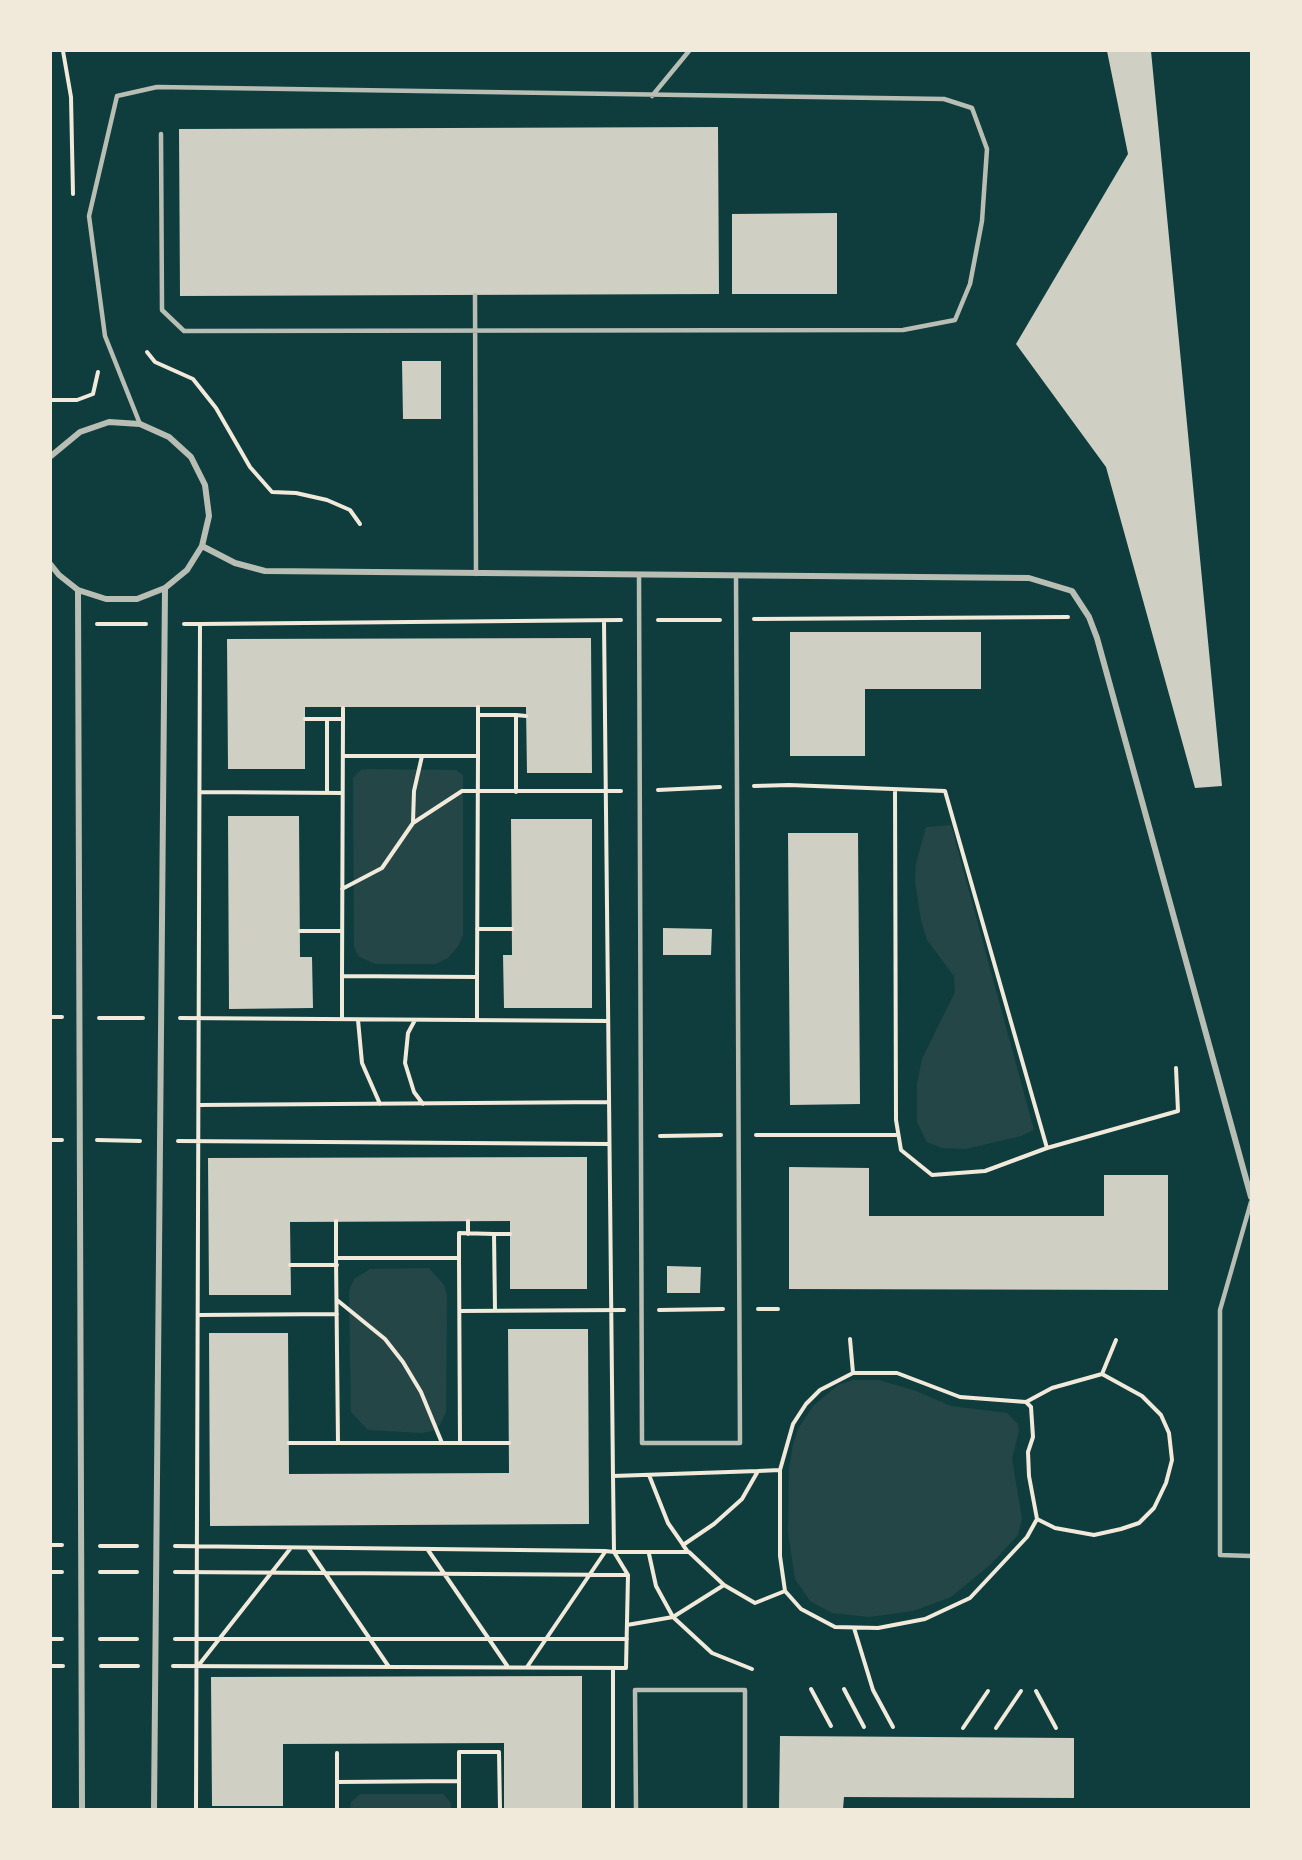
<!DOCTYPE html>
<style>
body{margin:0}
#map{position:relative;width:1302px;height:1860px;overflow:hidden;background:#0f3d3e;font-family:Helvetica,sans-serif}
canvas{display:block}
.frame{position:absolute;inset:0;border:52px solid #f1e9da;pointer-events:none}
</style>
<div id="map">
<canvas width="1302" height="1860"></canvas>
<div class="frame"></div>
</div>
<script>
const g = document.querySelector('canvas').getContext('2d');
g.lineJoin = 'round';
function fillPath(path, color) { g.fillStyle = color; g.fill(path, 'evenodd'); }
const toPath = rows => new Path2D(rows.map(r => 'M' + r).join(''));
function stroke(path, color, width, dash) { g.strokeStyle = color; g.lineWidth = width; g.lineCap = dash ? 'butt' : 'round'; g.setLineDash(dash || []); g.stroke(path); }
const green = toPath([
 [367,769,456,770,463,775,463,935,459,945,448,958,435,964,375,964,358,956,354,947,353,778,361,770],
 [951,825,1034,1130,1021,1136,966,1149,942,1148,927,1142,917,1122,917,1084,922,1059,955,992,954,976,927,940,921,920,915,881,916,864,926,827],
 [429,1268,444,1285,447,1295,446,1412,440,1425,432,1431,422,1433,368,1430,351,1412,349,1291,354,1279,370,1269],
 [853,1380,879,1380,916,1391,951,1406,1007,1413,1018,1424,1019,1431,1012,1459,1022,1519,1018,1535,990,1565,951,1597,913,1611,869,1617,832,1613,810,1601,795,1579,788,1532,789,1468,793,1445,798,1429,813,1406,838,1385],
 [360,1794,443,1794,451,1803,451,1809,350,1809,351,1802]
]);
const building = toPath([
 [1107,51,1151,51,1222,786,1195,788,1106,467,1016,344,1128,154],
 [718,127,719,294,180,296,179,129],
 [837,213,837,294,732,294,732,214],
 [402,361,441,361,441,419,403,419],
 [790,632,981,632,981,689,865,689,865,756,790,756],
 [591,638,592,773,527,773,526,707,305,707,305,769,228,769,227,639],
 [228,816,299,816,300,957,312,957,313,1008,229,1009],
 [511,819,592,819,592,1008,504,1008,503,955,512,955],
 [788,833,858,833,860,1104,790,1105],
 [663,928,712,929,711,955,663,955],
 [587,1157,587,1289,510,1289,510,1221,290,1222,291,1295,209,1295,208,1158],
 [789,1167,869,1168,869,1216,1104,1216,1104,1175,1168,1175,1168,1290,789,1289],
 [667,1266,701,1267,700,1293,667,1293],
 [508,1329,588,1329,589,1524,210,1526,209,1333,288,1333,289,1474,509,1473],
 [582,1676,582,1809,504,1809,504,1743,283,1744,283,1806,212,1806,211,1677],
 [780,1736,1074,1738,1074,1798,844,1797,843,1809,779,1809]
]);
const path = toPath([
 [63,51,71,97,73,194],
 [147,352,155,362,193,379,216,408,250,467,272,492,296,493,327,500,350,510,360,524],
 [51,400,77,400,93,394,98,372],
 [754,619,1068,617],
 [658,620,720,620],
 [604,621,613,1476,614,1552,688,1552,683,1545,714,1524,742,1499,758,1471,613,1476],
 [97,624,146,624],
 [184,624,200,624],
 [478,707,478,715],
 [343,708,343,719],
 [516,715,526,716],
 [305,719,327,719],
 [478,756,478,715,516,715,516,792],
 [754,786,789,785,945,791,1047,1148],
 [658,790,720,787],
 [895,790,896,1120,901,1150,932,1175,985,1171,1047,1148,1178,1111,1176,1068],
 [200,792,342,793],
 [327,793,327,719,343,719,342,976,477,977,478,756,343,756],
 [413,822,414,791,422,756],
 [342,889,382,868,413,823,462,791,621,791],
 [477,929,512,929],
 [300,931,342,931],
 [342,976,342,1019],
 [477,977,477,1020],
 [51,1017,62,1017],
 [99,1018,143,1018],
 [180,1018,608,1021],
 [358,1020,362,1063,380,1104],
 [415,1020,408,1033,405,1063,414,1092,423,1104],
 [199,1105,609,1102],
 [756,1135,896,1135],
 [660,1136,721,1135],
 [51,1140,62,1140],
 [97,1140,140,1141],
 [178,1141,609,1144],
 [336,1221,336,1258,338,1443,460,1443,459,1258,336,1258],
 [468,1221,468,1234],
 [494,1234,510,1234],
 [459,1258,459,1233,494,1234,495,1310],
 [290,1265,337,1265],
 [337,1300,385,1339,403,1362,421,1392,442,1443],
 [758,1309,778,1309],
 [659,1310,723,1309],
 [460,1311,624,1310],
 [199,1315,337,1314],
 [1026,1402,1052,1388,1102,1374],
 [289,1443,338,1443],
 [460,1443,509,1443],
 [780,1470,780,1556,785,1591],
 [758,1471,780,1470,793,1424,806,1404,820,1390,853,1373],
 [649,1475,668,1523,684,1546],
 [1037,1519,1055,1528,1094,1535,1121,1529,1139,1523,1154,1508,1166,1483,1172,1460,1169,1433,1161,1415,1142,1396,1102,1374,1116,1340],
 [51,1545,62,1545],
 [100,1546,137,1546],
 [308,1548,389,1667],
 [428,1550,508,1667],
 [689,1552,724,1585,755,1603,785,1591,801,1609,835,1627,878,1628,925,1619,970,1598,1027,1537,1037,1519,1029,1476,1028,1452,1033,1437,1031,1407,1026,1402,960,1397,897,1373,853,1373,850,1339],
 [649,1554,656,1586,673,1617,712,1653,752,1669],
 [51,1572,62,1572],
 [100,1572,137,1572],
 [175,1572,628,1575],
 [627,1625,673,1617,724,1585],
 [854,1628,873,1690,893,1727],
 [51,1639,62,1639],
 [100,1639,137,1639],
 [175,1639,627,1639],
 [51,1666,63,1666],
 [101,1666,138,1666],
 [173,1666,626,1668,628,1575,614,1552,605,1551,175,1546],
 [198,1666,290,1549],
 [527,1667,605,1552],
 [613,1668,613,1809],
 [811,1689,831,1726],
 [844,1689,864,1727],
 [1036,1691,1056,1728],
 [963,1728,988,1691],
 [996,1728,1021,1691],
 [337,1753,337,1809],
 [459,1781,459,1752,499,1752,500,1809],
 [337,1782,459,1781,459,1809],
 [196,1809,200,624,621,620]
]);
const service = toPath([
 [652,96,689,51],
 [475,295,476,574],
 [140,424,105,336,89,216,117,96,157,87,944,99,972,108,987,149,982,221,970,284,955,320,903,330,184,331,162,310,161,134],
 [639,575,642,1443,740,1443,736,576],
 [1251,1202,1220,1310,1220,1555,1251,1556],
 [636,1809,635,1690,745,1690,745,1809]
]);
const minor = toPath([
 [51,456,80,432,109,422,140,424,169,437,191,457,205,485,209,516,202,546,187,570,165,588,137,599,106,599,78,590,59,575,51,565],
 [202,546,235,563,265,571,1029,578,1072,591,1089,617,1097,638,1251,1197],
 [78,590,82,1809],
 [154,1809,165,588]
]);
fillPath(green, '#244646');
fillPath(building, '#cfcfc3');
stroke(path, '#f1e9da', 4);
stroke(service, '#b8beb3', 4.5);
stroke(minor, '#b8beb3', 6);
</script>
